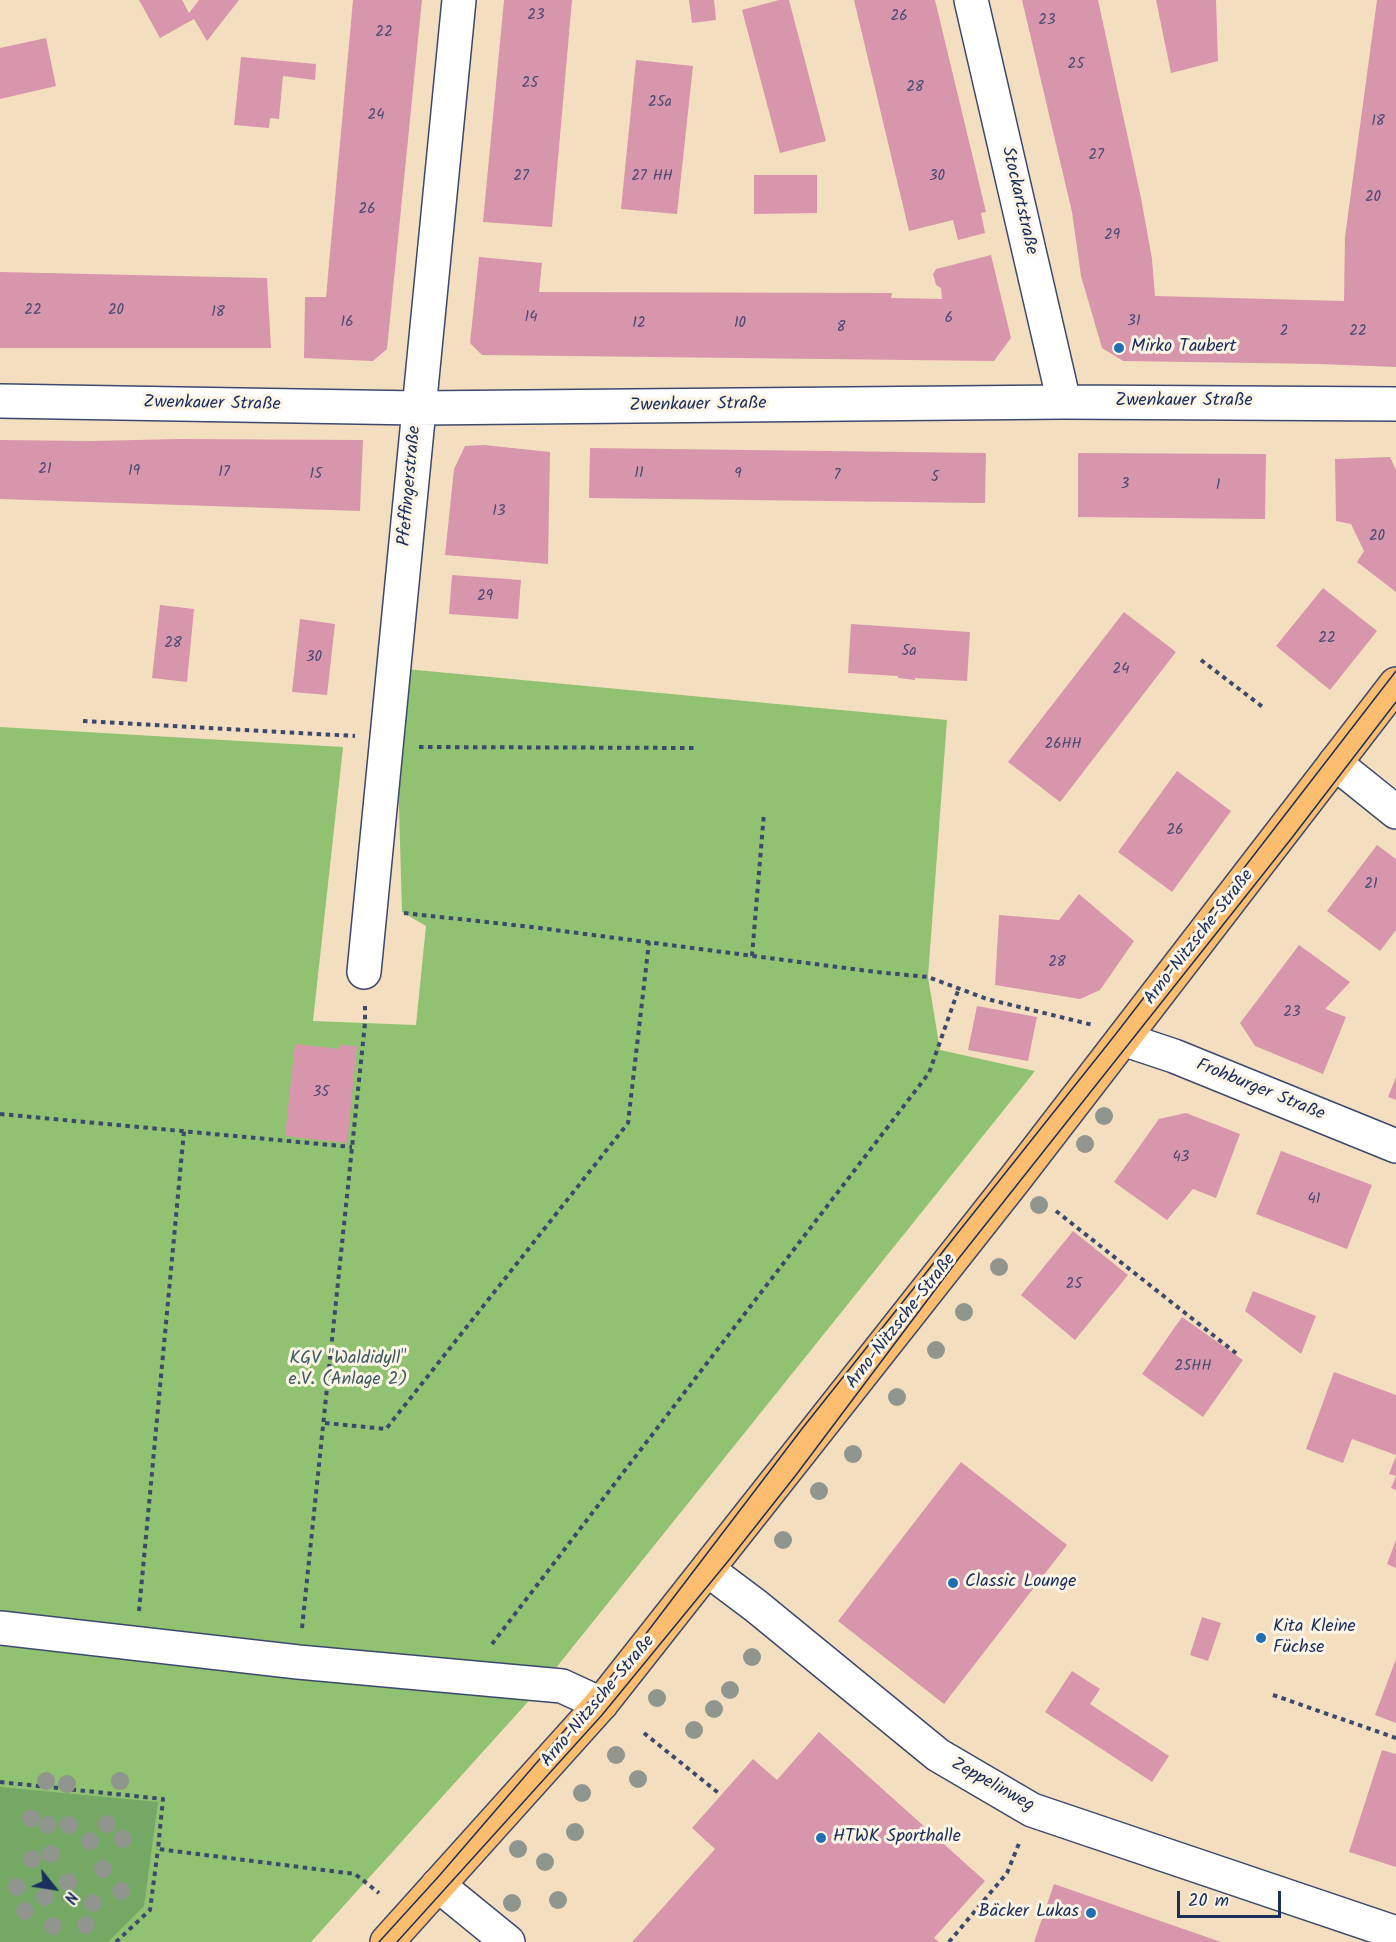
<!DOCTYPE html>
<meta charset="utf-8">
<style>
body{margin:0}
#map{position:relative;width:1396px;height:1942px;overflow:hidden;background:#f4dec0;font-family:Kalam,sans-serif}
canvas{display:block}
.north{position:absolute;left:24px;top:1858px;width:60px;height:60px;-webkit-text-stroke:4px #fcf5e5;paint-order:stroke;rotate:120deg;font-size:16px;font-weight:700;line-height:24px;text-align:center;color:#1b2f5e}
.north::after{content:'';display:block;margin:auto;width:21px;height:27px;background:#1b2f5e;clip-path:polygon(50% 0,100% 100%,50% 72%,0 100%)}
.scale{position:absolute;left:1177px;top:1891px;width:104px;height:27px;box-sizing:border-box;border:3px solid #1b2f5e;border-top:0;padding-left:8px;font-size:18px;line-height:21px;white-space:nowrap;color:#1b2f5e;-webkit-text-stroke:4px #fcf5e5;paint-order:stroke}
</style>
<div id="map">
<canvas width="1396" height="1942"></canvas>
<div class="north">N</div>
<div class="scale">20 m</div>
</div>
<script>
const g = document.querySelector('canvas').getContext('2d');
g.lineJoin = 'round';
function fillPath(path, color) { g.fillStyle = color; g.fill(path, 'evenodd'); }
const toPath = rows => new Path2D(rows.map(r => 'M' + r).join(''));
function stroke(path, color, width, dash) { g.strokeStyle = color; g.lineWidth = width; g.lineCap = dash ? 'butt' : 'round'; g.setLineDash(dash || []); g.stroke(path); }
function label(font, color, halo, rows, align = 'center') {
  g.font = font + ' Kalam,sans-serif'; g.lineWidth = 6; g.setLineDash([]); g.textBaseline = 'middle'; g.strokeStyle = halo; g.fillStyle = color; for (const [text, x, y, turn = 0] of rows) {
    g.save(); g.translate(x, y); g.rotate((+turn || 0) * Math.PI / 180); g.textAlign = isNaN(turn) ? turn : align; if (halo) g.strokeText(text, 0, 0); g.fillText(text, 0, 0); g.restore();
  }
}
const green = toPath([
 [395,668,947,720,928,977,940,1050,1035,1071,535,1694,311,1942,0,1942,0,727,343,747,313,1021,416,1025,426,926,402,912]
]);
const forest = toPath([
 [0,1787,158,1802,144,1906,108,1942,0,1942]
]);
const building = toPath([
 [139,0,182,0,189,13,199,0,239,0,207,41,194,19,160,38],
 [353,0,422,0,387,349,373,361,304,358,305,297,326,297],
 [504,0,572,0,552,227,483,222],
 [689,0,714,0,716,20,692,23],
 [779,0,789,0,826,141,780,153,742,10],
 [854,0,935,0,986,212,981,213,985,233,958,240,953,220,909,231],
 [1022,0,1098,0,1141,198,1152,259,1155,296,1344,301,1345,237,1377,0,1396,0,1396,367,1319,364,1123,361,1102,348,1081,276,1072,212],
 [1156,0,1216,0,1218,61,1171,73],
 [46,38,56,86,0,99,0,48],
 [241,57,316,64,315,80,283,76,279,119,270,118,269,128,234,125],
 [636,60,693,66,677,214,621,209],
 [754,175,817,175,817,213,754,214],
 [991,255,1011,338,994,361,482,355,470,343,479,257,542,263,539,292,892,293,891,298,942,299,941,288,936,285,933,274,936,269],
 [0,272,267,278,271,348,0,348],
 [180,439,363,440,360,511,0,499,0,440,91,441],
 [484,445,550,452,548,564,445,555,454,469,465,446],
 [590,448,986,453,985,503,589,498],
 [1078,453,1266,454,1265,519,1078,517],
 [1390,457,1396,470,1396,592,1357,562,1364,551,1351,524,1336,521,1335,459],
 [452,575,521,580,518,619,449,614],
 [1323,588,1377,631,1330,690,1276,646],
 [160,605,194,609,187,682,152,678],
 [1124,612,1176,652,1060,802,1008,762],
 [300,619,335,624,327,695,292,692],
 [851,624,970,632,967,681,915,678,915,680,898,678,898,676,848,673],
 [1177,771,1231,811,1172,892,1118,852],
 [1377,845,1396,859,1396,930,1380,951,1327,911],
 [1079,894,1134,941,1100,990,1080,999,995,985,999,915,1059,920],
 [1299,945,1350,982,1325,1009,1346,1017,1323,1074,1255,1046,1240,1023],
 [977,1006,1037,1017,1028,1061,968,1050],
 [295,1044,339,1049,339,1045,357,1046,347,1143,285,1136],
 [1396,1077,1396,1100,1388,1097],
 [1186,1113,1240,1134,1216,1198,1193,1189,1167,1220,1114,1182,1159,1119],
 [1281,1151,1372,1185,1347,1249,1256,1214],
 [1073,1231,1128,1275,1075,1340,1021,1295],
 [1253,1291,1316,1316,1301,1354,1245,1311],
 [1182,1317,1243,1360,1203,1417,1142,1374],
 [1334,1372,1396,1395,1396,1455,1352,1439,1343,1463,1306,1449],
 [1396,1456,1396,1490,1391,1488,1396,1476,1389,1474],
 [961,1462,1067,1545,944,1704,838,1621],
 [1396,1540,1396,1568,1387,1564],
 [1202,1617,1221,1623,1208,1661,1190,1655],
 [1396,1659,1396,1723,1375,1715],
 [1072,1671,1100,1689,1090,1704,1169,1756,1152,1782,1045,1712],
 [819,1732,985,1881,934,1938,939,1942,632,1942,715,1849,692,1828,753,1759,777,1780],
 [1382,1750,1396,1754,1396,1867,1349,1852],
 [1054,1884,1221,1942,1034,1942]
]);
const path = toPath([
 [1201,660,1264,708],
 [83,721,355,736],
 [419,747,694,748],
 [404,913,532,927,876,972,928,977,987,999,1093,1025],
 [752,956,764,813],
 [0,1114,352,1147],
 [1056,1211,1237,1354],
 [325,1423,386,1429,628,1123,649,942],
 [139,1611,184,1131],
 [302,1628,365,1023,365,1006],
 [492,1644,929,1073,959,988],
 [1273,1695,1396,1738],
 [644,1733,721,1795],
 [0,1782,163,1799,158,1849,355,1874,379,1893],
 [116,1942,150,1910,158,1849],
 [949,1942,1007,1873,1020,1841]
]);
const minor = toPath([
 [971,0,1064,402],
 [0,401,418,408,1064,402,1396,404],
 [1335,763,1396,812],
 [364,972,459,0],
 [1123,1039,1174,1056,1396,1146],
 [708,1570,756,1606,938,1755,1032,1810,1396,1933],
 [0,1628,298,1662,562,1686,601,1704],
 [438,1885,508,1942]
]);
const major = toPath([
 [387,1942,601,1704,1015,1179,1396,684]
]);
const tram = toPath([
 [379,1942,439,1876,632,1652,801,1430,1115,1035,1396,671],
 [397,1942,602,1715,729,1560,796,1475,959,1258,1291,839,1396,702]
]);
const trees = [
 [1104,1116],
 [1085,1144],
 [1039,1205],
 [999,1267],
 [964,1312],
 [936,1350],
 [897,1397],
 [853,1454],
 [819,1491],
 [783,1540],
 [752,1657],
 [730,1690],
 [657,1698],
 [714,1709],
 [694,1730],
 [616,1755],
 [638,1779],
 [46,1781],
 [120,1781],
 [67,1784],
 [582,1793],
 [31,1818],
 [107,1824],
 [48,1825],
 [69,1825],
 [575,1832],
 [123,1839],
 [90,1841],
 [518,1849],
 [51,1854],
 [32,1859],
 [545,1862],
 [103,1869],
 [68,1882],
 [17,1887],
 [121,1891],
 [45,1897],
 [558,1900],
 [93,1903],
 [512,1903],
 [25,1911],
 [86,1925],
 [53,1926]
];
const markers = [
 [1119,348,6,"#1f6fb2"],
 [953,1583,6,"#1f6fb2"],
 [1261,1638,6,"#1f6fb2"],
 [821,1838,6,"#1f6fb2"],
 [1091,1913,6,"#1f6fb2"]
];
const numberNames = [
 ["23",536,16],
 ["26",899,17],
 ["23",1047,21],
 ["22",384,33],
 ["25",1076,65],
 ["25",530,84],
 ["28",915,88],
 ["25a",660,103],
 ["24",376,116],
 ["18",1378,122],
 ["27",1096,156],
 ["27",521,177],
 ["27 HH",652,177],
 ["30",937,177],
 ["20",1373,198],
 ["26",367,210],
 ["29",1112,236],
 ["22",33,311],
 ["20",116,311],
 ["18",218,313],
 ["14",531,318],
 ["6",949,319],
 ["31",1134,322],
 ["16",347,323],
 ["12",639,324],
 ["10",740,324],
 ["8",841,328],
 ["2",1284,332],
 ["22",1358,332],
 ["21",45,470],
 ["19",134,472],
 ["17",224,473],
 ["11",639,474],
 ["15",316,475],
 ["9",738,475],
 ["7",837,476],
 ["5",935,478],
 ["3",1125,485],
 ["1",1218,486],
 ["13",499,512],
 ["20",1377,537],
 ["29",485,597],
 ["22",1327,639],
 ["28",173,644],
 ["5a",909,652],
 ["30",314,658],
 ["24",1121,670],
 ["26HH",1063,745],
 ["26",1175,831],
 ["21",1371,885],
 ["28",1057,963],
 ["23",1292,1013],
 ["35",321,1093],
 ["43",1181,1158],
 ["41",1314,1200],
 ["25",1074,1285],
 ["25HH",1193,1367]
];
const streetNames = [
 ["Stockartstraße",1018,201,77],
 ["Zwenkauer Straße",1184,402],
 ["Zwenkauer Straße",212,405,1],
 ["Zwenkauer Straße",698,406,-1],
 ["Pfeffingerstraße",411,486,-85],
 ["Arno-Nitzsche-Straße",1200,938,-52],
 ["Frohburger Straße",1260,1091,22],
 ["Arno-Nitzsche-Straße",902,1322,-52],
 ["Arno-Nitzsche-Straße",599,1702,-50],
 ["Zeppelinweg",992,1786,29]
];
const poiNames = [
 ["Mirko Taubert",1131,348],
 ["Classic Lounge",965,1583],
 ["Kita Kleine",1273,1628],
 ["Füchse",1273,1649],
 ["HTWK Sporthalle",833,1838],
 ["Bäcker Lukas",1079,1913,"right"]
];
const parkNames = [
 ["KGV \"Waldidyll\"",348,1360],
 ["e.V. (Anlage 2)",348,1381]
];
fillPath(green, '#91c272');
fillPath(forest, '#74a864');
fillPath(building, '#d896ac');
stroke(minor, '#3c496d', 36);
stroke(major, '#3c496d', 36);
stroke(path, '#3c496d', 4, [4.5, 4.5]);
stroke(minor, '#fff', 33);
stroke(major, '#fcbd6f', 33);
stroke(tram, '#1b2f5e', 1.5);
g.fillStyle = '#90968d';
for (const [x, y] of trees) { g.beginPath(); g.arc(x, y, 9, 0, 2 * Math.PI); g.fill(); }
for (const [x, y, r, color] of markers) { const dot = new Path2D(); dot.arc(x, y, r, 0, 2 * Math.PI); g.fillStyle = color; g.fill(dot); stroke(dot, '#fcf5e5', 2); }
label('15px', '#4a4972', null, numberNames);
label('18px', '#1b2f5e', '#fcf5e5', streetNames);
label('18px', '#1b2f5e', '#fcf5e5', poiNames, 'left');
label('18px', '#3e5b64', '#fcf5e5', parkNames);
</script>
